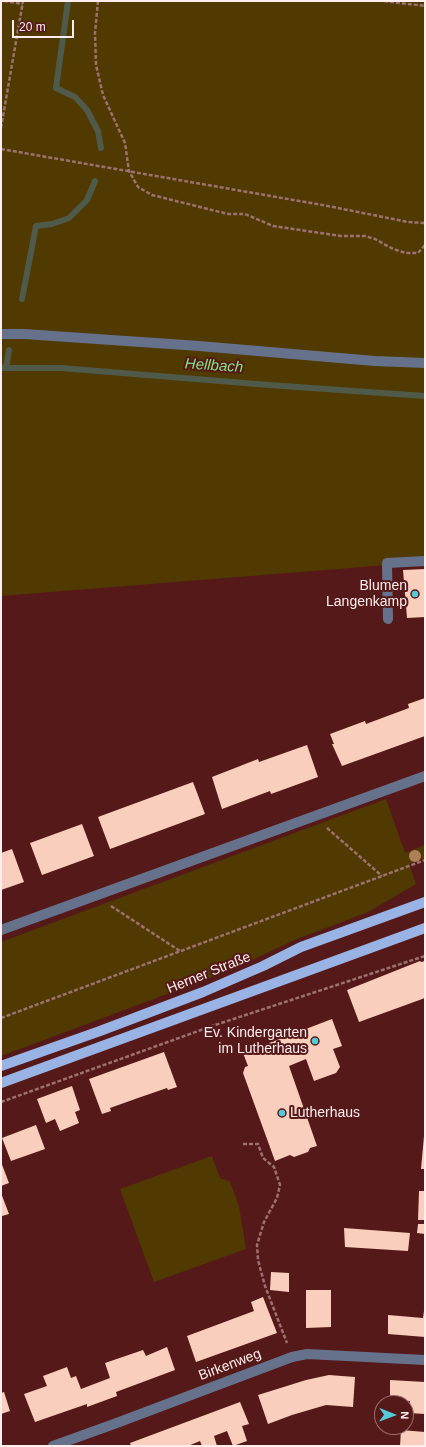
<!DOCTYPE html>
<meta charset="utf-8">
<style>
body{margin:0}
#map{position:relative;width:426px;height:1447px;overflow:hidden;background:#561919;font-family:Arial,sans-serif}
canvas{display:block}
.frame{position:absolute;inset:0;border:2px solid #ffeeed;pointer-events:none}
.north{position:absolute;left:374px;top:1395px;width:40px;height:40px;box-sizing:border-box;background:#561919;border:1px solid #9a6e6e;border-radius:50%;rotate:91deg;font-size:11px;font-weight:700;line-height:16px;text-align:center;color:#ffeeed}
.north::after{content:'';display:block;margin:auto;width:14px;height:18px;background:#52cbd7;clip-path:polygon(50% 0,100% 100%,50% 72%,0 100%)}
.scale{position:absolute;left:12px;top:20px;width:62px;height:18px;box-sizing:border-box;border:2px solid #ffeeed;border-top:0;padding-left:5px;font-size:12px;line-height:14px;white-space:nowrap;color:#ffeeed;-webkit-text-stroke:3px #561919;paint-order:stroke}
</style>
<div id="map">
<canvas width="426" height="1447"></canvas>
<div class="frame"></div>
<div class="north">N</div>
<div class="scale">20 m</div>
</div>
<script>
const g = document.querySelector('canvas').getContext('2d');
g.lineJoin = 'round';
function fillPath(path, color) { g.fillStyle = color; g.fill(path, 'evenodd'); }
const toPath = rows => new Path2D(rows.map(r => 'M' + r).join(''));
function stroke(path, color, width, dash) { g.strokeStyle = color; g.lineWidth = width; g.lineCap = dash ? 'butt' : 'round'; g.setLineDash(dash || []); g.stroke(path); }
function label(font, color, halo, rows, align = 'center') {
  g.font = font + ' Arial,sans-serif'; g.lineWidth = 4; g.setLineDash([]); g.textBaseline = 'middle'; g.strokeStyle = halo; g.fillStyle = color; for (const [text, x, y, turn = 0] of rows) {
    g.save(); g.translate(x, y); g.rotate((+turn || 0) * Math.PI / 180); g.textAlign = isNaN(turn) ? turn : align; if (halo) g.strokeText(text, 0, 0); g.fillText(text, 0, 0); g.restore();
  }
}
const green = toPath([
 [1,1,425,1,425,562,1,596],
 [386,799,405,853,425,845,425,858,409,864,416,884,368,912,292,941,231,970,1,1056,1,942],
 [212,1156,220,1178,230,1182,239,1206,246,1249,154,1282,120,1189]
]);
const stream = toPath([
 [68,1,56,88,75,97,87,110,98,131,101,148],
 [22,299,36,226,52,224,69,218,87,200,95,181],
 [1,368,61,368,269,385,425,396],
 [6,368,9,350]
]);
const building = toPath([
 [425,569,425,617,407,618,403,570],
 [425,698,425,736,342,766,332,744,334,744,330,734,365,721,366,724,409,708,408,704],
 [307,745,318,777,271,794,270,791,222,809,212,777,258,759,259,762],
 [193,782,205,814,110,849,98,817],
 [82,824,94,856,42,875,30,843],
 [12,849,24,882,1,890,1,853],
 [420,961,421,962,425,961,425,998,359,1022,347,990],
 [332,1019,342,1046,333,1049,340,1067,336,1073,314,1081,306,1059,289,1066,317,1146,310,1148,308,1152,294,1157,290,1155,275,1161,243,1073,245,1067,248,1066,243,1053],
 [164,1052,177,1087,168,1090,167,1088,138,1098,110,1108,111,1111,102,1114,89,1079],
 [72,1086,80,1110,75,1112,79,1123,60,1131,55,1119,46,1123,37,1099],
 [36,1125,45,1149,11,1161,2,1138],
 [424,1136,425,1136,425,1169,421,1169],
 [1,1162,9,1183,1,1186],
 [419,1191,425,1191,425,1220,418,1220],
 [1,1193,9,1214,2,1216,1,1214],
 [418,1224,425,1224,425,1234,417,1233],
 [344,1228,410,1233,408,1251,345,1247],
 [271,1272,289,1273,289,1292,270,1290],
 [306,1290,331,1290,331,1327,306,1328],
 [263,1297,277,1333,196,1362,187,1336,254,1311,251,1302],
 [424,1311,425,1311,425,1337,388,1334,388,1315,423,1318],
 [167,1347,175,1370,116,1392,117,1396,87,1407,87,1404,35,1422,24,1394,47,1386,43,1376,67,1367,71,1378,76,1376,81,1389,110,1378,105,1363,143,1350,146,1356],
 [329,1375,355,1377,353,1407,326,1405,292,1415,268,1424,258,1395,306,1380],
 [390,1380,425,1382,425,1414,409,1413,410,1401,390,1400],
 [4,1392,10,1411,1,1414,1,1393],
 [240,1402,249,1424,242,1426,247,1441,233,1446,227,1431,214,1436,217,1446,202,1446,200,1441,188,1446,131,1446,130,1443],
 [401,1430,425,1432,425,1446,400,1446]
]);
const path = toPath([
 [4,1,23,4],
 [98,1,95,33,96,65,103,95,125,143,129,171,138,187,152,195,228,214,245,214,273,226,341,236,365,236,375,239,393,249,406,253,418,253,425,245],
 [384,1,425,6],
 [1,128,23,1],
 [1,149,328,206,408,222,425,223],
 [327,828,382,876],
 [111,906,180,951],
 [1,1018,425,860],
 [1,1102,215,1025,425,956],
 [243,1144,258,1144,263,1158,274,1167,280,1185,277,1198,264,1222,257,1245,258,1260,265,1286,287,1343]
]);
const minor = toPath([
 [1,334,24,334,199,346,375,361,425,363],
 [388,619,387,563,425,561],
 [1,930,425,776],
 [53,1446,114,1424,292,1357,307,1354,425,1360]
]);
const major = toPath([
 [1,1066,100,1031,203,992,263,966,301,947,425,902],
 [1,1083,425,928]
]);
const trees = [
 [415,856]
];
const markers = [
 [415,594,4,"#52cbd7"],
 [315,1041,4,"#52cbd7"],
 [282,1113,4,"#52cbd7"]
];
const poiNames = [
 ["Blumen",407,586],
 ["Langenkamp",407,602],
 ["Ev. Kindergarten",307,1033],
 ["im Lutherhaus",307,1049],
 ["Lutherhaus",290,1113,"left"]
];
const streetNames = [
 ["Herner Straße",209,973,-22],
 ["Birkenweg",230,1365,-21]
];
const waterNames = [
 ["Hellbach",214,366,4]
];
fillPath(green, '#503a02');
stroke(stream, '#4f5a4a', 6);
fillPath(building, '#f9cebc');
stroke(path, '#9c7171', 2.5, [4, 2]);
stroke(minor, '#66728b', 10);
stroke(major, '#9ab3e5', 10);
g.fillStyle = '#af8058';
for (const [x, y] of trees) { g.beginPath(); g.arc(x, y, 6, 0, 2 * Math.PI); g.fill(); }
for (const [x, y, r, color] of markers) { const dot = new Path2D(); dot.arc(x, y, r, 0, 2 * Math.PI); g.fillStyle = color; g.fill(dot); stroke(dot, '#561919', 1.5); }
label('14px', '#ffeeed', '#561919', poiNames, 'right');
label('14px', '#ffeeed', '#561919', streetNames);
label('italic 15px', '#82e682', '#561919', waterNames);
</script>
